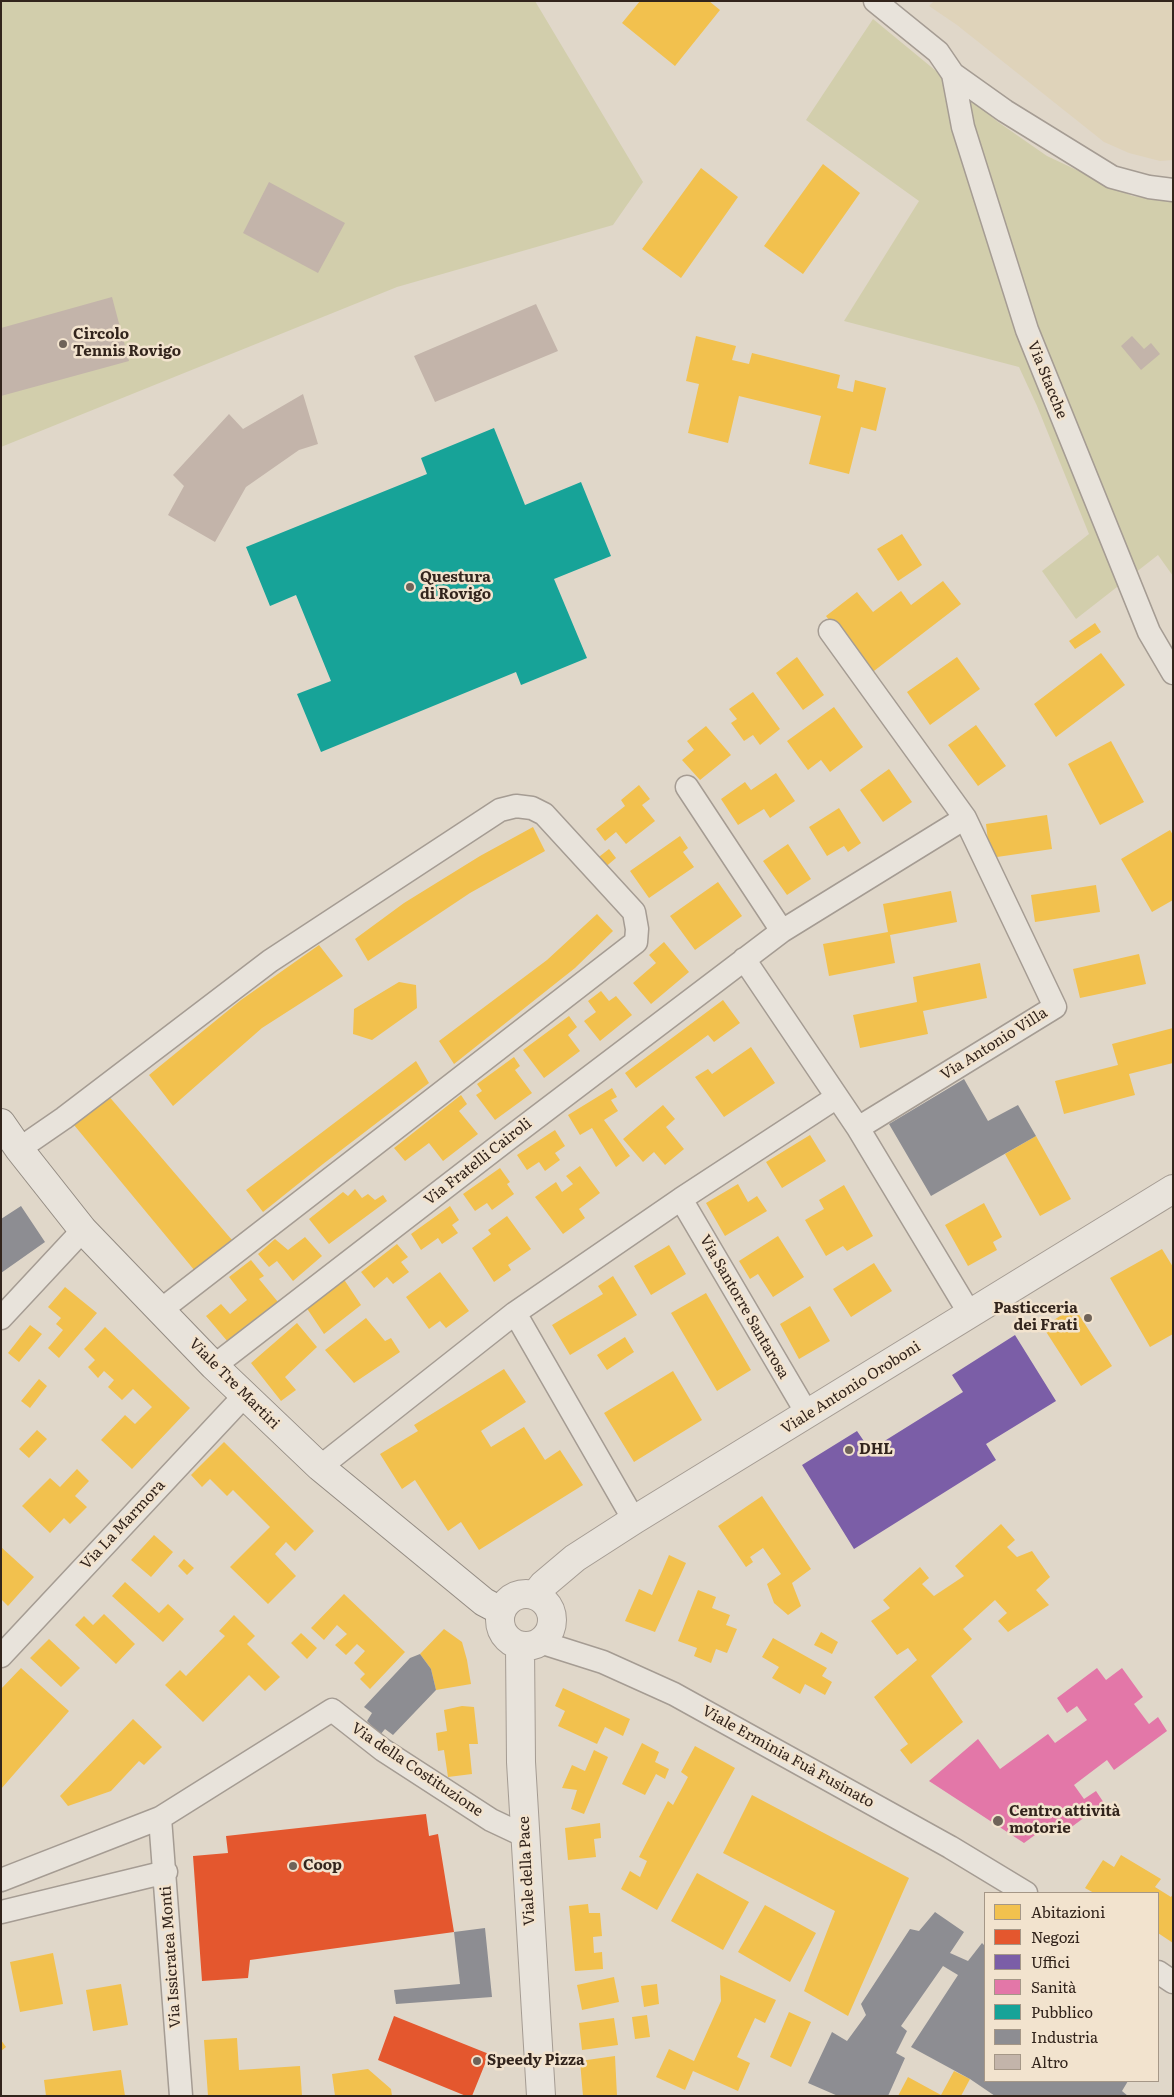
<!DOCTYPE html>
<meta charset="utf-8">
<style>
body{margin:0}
#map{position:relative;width:1174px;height:2097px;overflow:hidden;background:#e0d7c9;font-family:Literata,serif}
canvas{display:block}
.frame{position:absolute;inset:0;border:2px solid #32241c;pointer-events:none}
.legend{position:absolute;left:984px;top:1892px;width:175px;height:190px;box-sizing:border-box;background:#f2e3ce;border:1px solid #a59787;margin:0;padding:6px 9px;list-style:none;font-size:15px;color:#32241c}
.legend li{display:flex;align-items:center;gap:10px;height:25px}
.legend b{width:25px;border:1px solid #a59787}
</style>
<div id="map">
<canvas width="1174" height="2097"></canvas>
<div class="frame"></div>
<ul class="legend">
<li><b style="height:14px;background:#f2c14e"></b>Abitazioni</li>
<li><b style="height:14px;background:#e4572e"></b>Negozi</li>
<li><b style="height:14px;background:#7b5ea7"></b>Uffici</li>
<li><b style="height:14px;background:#e377a8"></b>Sanità</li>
<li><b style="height:14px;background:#17a398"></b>Pubblico</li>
<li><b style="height:14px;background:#8d8d92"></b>Industria</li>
<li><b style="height:14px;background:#c3b4aa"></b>Altro</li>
</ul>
</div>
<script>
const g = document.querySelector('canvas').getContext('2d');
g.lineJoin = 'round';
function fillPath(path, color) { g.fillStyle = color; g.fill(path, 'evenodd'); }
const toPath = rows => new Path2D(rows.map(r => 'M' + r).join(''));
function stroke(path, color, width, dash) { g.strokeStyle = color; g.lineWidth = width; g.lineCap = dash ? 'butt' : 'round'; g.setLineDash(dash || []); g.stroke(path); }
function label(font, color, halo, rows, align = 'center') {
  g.font = font + ' Literata,serif'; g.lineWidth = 5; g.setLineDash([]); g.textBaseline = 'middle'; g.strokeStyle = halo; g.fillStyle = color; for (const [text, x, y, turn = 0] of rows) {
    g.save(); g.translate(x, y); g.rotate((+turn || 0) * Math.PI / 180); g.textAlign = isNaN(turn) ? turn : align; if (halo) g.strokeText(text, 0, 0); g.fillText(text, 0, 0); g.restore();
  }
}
const farmland = toPath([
 [934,1,1173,1,1173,160,1160,161,1129,153,1104,142,957,25,929,6]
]);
const green = toPath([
 [1,1,535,1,643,182,613,225,397,287,1,447],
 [873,19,998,122,1047,156,1132,196,1173,202,1173,576,1158,555,1076,619,1042,571,1089,534,1037,406,1019,367,844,321,919,201,806,120]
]);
const homes = toPath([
 [640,1,709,1,720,10,675,66,622,23],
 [823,164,860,193,803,274,764,246],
 [701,168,738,197,681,278,642,249],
 [696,336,736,346,732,360,749,364,752,353,840,375,837,388,853,392,855,380,886,388,876,431,861,427,849,474,809,464,821,416,739,396,728,443,688,433,699,384,686,381],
 [902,534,922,565,898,581,877,549],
 [943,581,961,604,870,674,826,616,857,592,873,612,901,591,911,605],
 [1095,623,1101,632,1075,649,1069,641],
 [1101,653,1125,685,1056,737,1034,704],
 [797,657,824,695,803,710,776,673],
 [957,657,980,689,930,725,907,692],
 [753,692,780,729,760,745,753,735,744,741,731,723,737,719,729,709],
 [834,707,863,747,830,772,821,760,808,770,787,741],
 [976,725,1006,766,978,786,948,745],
 [706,726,731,755,700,780,682,760,694,750,687,741],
 [1111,741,1144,802,1100,825,1068,764],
 [889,769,912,802,883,822,860,790],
 [776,773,795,801,770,818,764,809,738,825,721,799,745,782,751,790],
 [639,785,650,799,642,805,655,821,626,844,616,832,605,841,596,829,625,806,621,800],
 [839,808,861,843,848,852,844,846,827,856,809,827],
 [1047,815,1052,849,990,858,986,824],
 [533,827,545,851,470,893,368,961,355,939,404,903,480,856],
 [1170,830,1173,835,1173,900,1152,912,1121,859],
 [680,836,688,848,683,852,694,867,649,898,630,871],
 [788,844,811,879,787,895,763,861],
 [609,849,616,858,603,869,595,860],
 [718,882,742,916,695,950,670,916],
 [1096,885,1100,912,1035,922,1031,895],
 [951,891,957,922,890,935,895,963,829,976,823,944,888,932,883,904],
 [597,914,613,931,575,968,454,1064,439,1041,547,960],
 [664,942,689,972,651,1004,633,983,656,963,649,955],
 [319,945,343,976,262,1028,173,1106,149,1075,241,1000],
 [1139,954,1146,984,1080,998,1073,969],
 [980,963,987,998,923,1011,928,1034,860,1048,853,1015,917,1002,913,977],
 [399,982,416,985,417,1008,372,1040,353,1034,354,1009],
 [601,991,609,1001,616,996,632,1015,600,1041,584,1021,596,1012,588,1001],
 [723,1000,740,1023,714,1042,708,1035,636,1088,625,1073],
 [569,1016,577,1027,568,1035,580,1051,544,1078,523,1050],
 [1173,1028,1173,1063,1129,1074,1135,1095,1064,1114,1055,1081,1118,1065,1112,1044],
 [751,1047,775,1083,724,1117,695,1077,708,1069,712,1074],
 [514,1057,520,1066,515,1070,532,1093,495,1120,476,1095,482,1091,477,1084],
 [416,1061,429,1083,323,1164,263,1212,246,1190],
 [612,1088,617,1097,611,1100,618,1111,604,1120,630,1156,616,1167,592,1128,580,1135,568,1115],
 [107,1094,232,1240,195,1271,74,1125],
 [461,1095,467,1104,459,1111,478,1134,443,1161,429,1143,405,1161,394,1148],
 [663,1105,675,1119,666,1127,684,1149,665,1165,654,1152,643,1162,623,1139],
 [555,1130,565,1146,555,1153,560,1160,545,1171,539,1162,527,1170,517,1155],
 [810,1135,826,1161,782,1188,766,1162],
 [1036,1136,1071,1199,1040,1216,1005,1154],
 [580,1166,600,1193,579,1209,585,1218,563,1234,535,1197,556,1182,562,1192,573,1184,566,1176],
 [500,1168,510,1182,507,1184,514,1194,492,1210,487,1203,475,1211,463,1194],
 [738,1184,748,1202,757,1196,767,1211,725,1236,706,1203],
 [844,1185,873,1236,847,1251,843,1246,826,1256,805,1220,824,1209,819,1200],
 [355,1189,362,1198,368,1194,375,1200,383,1195,387,1201,329,1244,309,1219,343,1192,348,1196],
 [984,1203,1002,1237,993,1242,997,1250,968,1266,945,1225],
 [450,1206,459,1220,452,1225,458,1233,442,1244,438,1238,421,1250,411,1234],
 [507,1216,531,1249,508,1265,511,1270,494,1282,472,1248,491,1234,488,1230],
 [778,1236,804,1277,773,1297,758,1274,750,1279,739,1261],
 [305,1237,322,1256,293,1281,277,1261,269,1267,258,1254,275,1239,288,1250],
 [397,1244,408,1257,401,1262,409,1272,393,1284,387,1277,374,1288,361,1272],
 [669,1245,686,1274,651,1295,634,1266],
 [1162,1249,1173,1267,1173,1334,1150,1347,1110,1278],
 [251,1260,264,1276,259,1279,278,1302,228,1342,206,1316,221,1304,230,1314,247,1300,229,1277],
 [874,1263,892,1291,851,1317,833,1289],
 [440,1272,469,1311,446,1328,440,1321,429,1329,406,1297],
 [613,1276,637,1315,570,1355,552,1325,603,1294,598,1286],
 [343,1278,361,1305,324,1334,306,1307],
 [65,1287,97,1313,59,1358,48,1348,63,1330,56,1324,61,1318,48,1307],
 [706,1293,751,1370,717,1391,671,1313],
 [810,1306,830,1341,799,1359,780,1324],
 [1074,1307,1112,1366,1081,1386,1043,1327],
 [366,1318,385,1341,391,1338,400,1352,354,1383,325,1350],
 [297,1323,317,1347,285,1377,296,1390,281,1401,251,1363],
 [30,1325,42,1334,19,1362,8,1353],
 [105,1327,190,1408,132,1469,101,1440,125,1415,135,1424,152,1407,133,1389,122,1400,108,1387,114,1380,104,1371,98,1378,88,1367,95,1360,84,1349],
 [625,1337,634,1352,607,1370,597,1355],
 [504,1369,526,1402,481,1431,491,1447,524,1427,545,1460,560,1450,583,1485,479,1550,461,1522,448,1531,415,1480,402,1489,380,1454,418,1431,414,1425],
 [673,1371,702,1420,634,1462,604,1413],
 [39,1379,47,1386,30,1408,21,1401],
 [37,1430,47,1439,29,1458,19,1449],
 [224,1442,314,1531,295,1551,286,1542,275,1554,296,1576,268,1604,230,1567,270,1527,233,1490,227,1496,210,1479,202,1487,191,1475],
 [77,1469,89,1481,75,1496,87,1507,70,1524,64,1518,50,1533,22,1506,50,1478,60,1487],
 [762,1496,811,1569,792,1583,801,1606,788,1615,774,1603,767,1584,781,1574,763,1548,750,1557,753,1562,746,1567,718,1526],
 [1001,1524,1015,1540,1007,1547,1017,1557,1032,1551,1050,1577,1036,1590,1049,1605,1008,1632,998,1621,1007,1613,995,1600,963,1629,972,1639,931,1676,963,1722,911,1764,900,1750,908,1744,874,1697,917,1660,908,1648,897,1655,871,1621,890,1608,883,1600,920,1567,929,1578,922,1584,934,1596,964,1576,955,1566],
 [154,1535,173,1552,151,1577,131,1560],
 [1,1547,34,1577,8,1606,1,1599],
 [669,1555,686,1563,655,1632,625,1621,639,1589,652,1595],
 [184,1559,194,1568,187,1575,178,1566],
 [125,1582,159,1613,168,1604,184,1619,163,1642,112,1596],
 [698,1590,716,1597,712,1608,730,1615,726,1625,737,1629,727,1653,716,1649,711,1663,694,1656,697,1648,678,1641],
 [344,1594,405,1652,370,1689,360,1679,365,1674,354,1663,365,1651,357,1644,346,1655,335,1645,347,1634,337,1625,324,1640,311,1628],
 [104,1614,135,1644,116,1664,75,1625,84,1616,93,1625],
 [234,1615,255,1636,247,1644,280,1677,265,1691,249,1675,203,1722,165,1685,180,1670,186,1676,225,1636,219,1631],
 [444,1629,462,1642,467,1660,471,1684,436,1690,431,1669,420,1654],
 [821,1632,838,1642,832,1654,814,1645],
 [301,1633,317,1648,307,1659,291,1643],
 [773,1638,827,1668,822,1676,832,1682,825,1695,805,1684,800,1694,772,1678,779,1667,762,1657],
 [49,1639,80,1668,61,1687,30,1658],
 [21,1668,69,1711,1,1789,1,1689],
 [563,1688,630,1719,623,1736,605,1727,597,1744,558,1726,565,1711,555,1706],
 [462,1706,474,1707,478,1744,469,1744,472,1774,448,1777,444,1750,438,1751,436,1733,447,1731,444,1710],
 [133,1719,162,1747,144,1765,139,1761,111,1791,68,1806,60,1796],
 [642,1743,659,1752,655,1762,669,1769,665,1779,656,1774,645,1795,622,1784],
 [695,1746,735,1768,657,1910,621,1889,630,1871,640,1877,647,1861,639,1857,668,1801,673,1805,688,1777,681,1772],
 [594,1750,608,1757,584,1814,571,1809,577,1790,562,1788,572,1765,585,1771],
 [752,1795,909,1878,848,2016,804,1991,835,1911,723,1853],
 [600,1823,601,1838,594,1839,596,1857,568,1860,565,1828],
 [1121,1855,1161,1879,1155,1887,1171,1897,1173,1894,1173,1943,1158,1933,1158,1893,1094,1893,1085,1888,1103,1860,1114,1867],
 [697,1873,749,1902,723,1950,671,1921],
 [588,1904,589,1913,600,1913,602,1936,593,1937,594,1953,602,1952,603,1969,575,1971,569,1906],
 [765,1905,816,1933,790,1982,738,1952],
 [53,1953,63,2004,20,2012,10,1962],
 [720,1975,776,2000,765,2023,755,2018,737,2057,750,2063,738,2091,693,2071,685,2090,656,2077,669,2049,694,2061,721,2001],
 [614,1977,619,2002,582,2010,577,1985],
 [121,1984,128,2025,93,2031,86,1990],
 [657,1984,659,2004,644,2007,641,1986],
 [789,2012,811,2022,791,2067,770,2057],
 [647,2015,650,2037,635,2039,632,2017],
 [614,2018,618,2045,582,2050,579,2023],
 [237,2038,239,2070,300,2066,302,2096,208,2096,204,2040],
 [1,2040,6,2047,1,2051],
 [615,2056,617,2096,583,2096,580,2061],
 [368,2069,391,2089,392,2096,335,2096,332,2074],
 [121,2070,125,2096,46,2096,44,2080],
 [954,2071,970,2079,961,2096,898,2096,908,2077,941,2095]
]);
const shops = toPath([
 [426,1814,429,1836,438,1834,454,1932,250,1960,248,1978,202,1981,193,1856,228,1853,226,1836],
 [394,2016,489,2054,472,2096,466,2096,378,2060]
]);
const offices = toPath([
 [1015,1335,1056,1401,986,1444,996,1460,854,1549,802,1465,857,1431,870,1450,963,1392,952,1375]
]);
const health = toPath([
 [1097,1668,1106,1680,1122,1668,1143,1697,1134,1704,1149,1724,1158,1717,1167,1731,1114,1770,1107,1760,1074,1785,1084,1799,1096,1791,1104,1803,1062,1834,1053,1822,1024,1843,929,1781,978,1739,1000,1769,1048,1734,1055,1743,1087,1720,1077,1706,1067,1713,1057,1698]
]);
const public = toPath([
 [494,428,525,505,581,482,611,556,554,579,587,658,521,685,516,672,321,752,297,694,331,681,296,595,270,606,246,547,427,474,421,458]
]);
const industry = toPath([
 [964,1079,988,1121,1018,1105,1036,1136,931,1196,889,1124],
 [21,1206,45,1242,1,1273,1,1219],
 [420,1654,431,1669,436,1690,393,1735,385,1729,380,1735,367,1721,372,1713,364,1707,410,1658],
 [935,1912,964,1932,950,1953,968,1961,982,1943,985,1946,985,2081,1128,2081,1122,2091,1128,2096,995,2096,970,2079,911,2047,958,1975,943,1966,901,2026,907,2031,896,2053,905,2058,888,2096,838,2096,808,2083,832,2032,847,2041,866,2015,861,2004,910,1929,919,1931],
 [485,1928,492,1997,396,2004,394,1990,460,1984,454,1932]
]);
const building = toPath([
 [269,182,345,223,318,273,243,233],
 [112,297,129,361,1,396,1,328],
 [536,304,558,351,435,402,414,356],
 [1132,336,1144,349,1151,343,1160,354,1141,370,1121,346],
 [303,394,318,444,299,450,246,487,215,542,168,515,184,486,173,475,229,414,243,429]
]);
const minor = toPath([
 [875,1,938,52,953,74,1005,111,1112,177,1149,187,1173,190],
 [953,74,963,127,1027,330,1149,632,1173,673],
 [687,787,782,931],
 [744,959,858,1128,970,1314],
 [858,1128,1055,1007,965,818],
 [19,1149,64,1118,270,961,500,810,516,806,532,808,544,814,634,912,637,929,636,942,161,1310],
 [681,1199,808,1415],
 [515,1313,634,1520],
 [1,1318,83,1230],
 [214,1366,504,1142,782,931,965,818,830,631],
 [320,1467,515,1313,681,1199,837,1097],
 [540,1642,603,1662,674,1694,950,1847,1026,1893],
 [1,1656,245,1395],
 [160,1818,181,2096],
 [1,1880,160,1818,332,1710,383,1750,491,1820,525,1836],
 [1,1912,166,1872],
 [1158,1972,1173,1982]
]);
const tertiary = toPath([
 '500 1620a26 26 0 1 1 52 0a26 26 0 1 1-52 0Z',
 [535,1595,543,1585,575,1558,634,1520,1173,1189],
 [520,1646,521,1762,541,2096]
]);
const secondary = toPath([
 [1,1123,19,1149,83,1230,214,1366,320,1467,484,1602,501,1611]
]);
const markers = [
 [63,344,5,"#6f6359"],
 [410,587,5,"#6f6359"],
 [1088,1318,5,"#6f6359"],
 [849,1450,5,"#6f6359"],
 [998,1821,6,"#6f6359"],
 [293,1866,5,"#6f6359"],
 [477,2061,5,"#6f6359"]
];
const poiNames = [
 ["Circolo",73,335],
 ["Tennis Rovigo",73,352],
 ["Questura",420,578],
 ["di Rovigo",420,595],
 ["Pasticceria",1078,1309,"right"],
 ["dei Frati",1078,1326,"right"],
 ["DHL",859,1450],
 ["Centro attività",1009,1812],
 ["motorie",1009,1829],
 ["Coop",303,1866],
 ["Speedy Pizza",487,2061]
];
const streetNames = [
 ["Via Stacche",1047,380,68],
 ["Via Antonio Villa",994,1044,-32],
 ["Via Fratelli Cairoli",478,1162,-38],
 ["Via Santorre Santarosa",744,1307,60],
 ["Viale Tre Martiri",234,1384,45],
 ["Viale Antonio Oroboni",851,1388,-32],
 ["Via La Marmora",123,1525,-47],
 ["Viale Erminia Fuà Fusinato",788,1757,29],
 ["Via della Costituzione",417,1770,34],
 ["Viale della Pace",527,1871,-93],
 ["Via Issicratea Monti",171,1957,-94]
];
fillPath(farmland, '#dfd3ba');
fillPath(green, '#d2ceac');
fillPath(homes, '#f2c14e');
fillPath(shops, '#e4572e');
fillPath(offices, '#7b5ea7');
fillPath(health, '#e377a8');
fillPath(public, '#17a398');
fillPath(industry, '#8d8d92');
fillPath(building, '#c3b4aa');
stroke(minor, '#a59c93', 25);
stroke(tertiary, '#a59c93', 30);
stroke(secondary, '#948c83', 30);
stroke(minor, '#e8e3db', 22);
stroke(tertiary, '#e8e3db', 28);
stroke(secondary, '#e8e3db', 28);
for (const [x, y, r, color] of markers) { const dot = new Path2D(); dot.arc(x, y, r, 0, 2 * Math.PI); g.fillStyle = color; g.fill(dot); stroke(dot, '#f2e3ce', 2); }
label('bold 15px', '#32241c', '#f2e3ce', poiNames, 'left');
label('15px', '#32241c', '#f2e3ce', streetNames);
</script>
